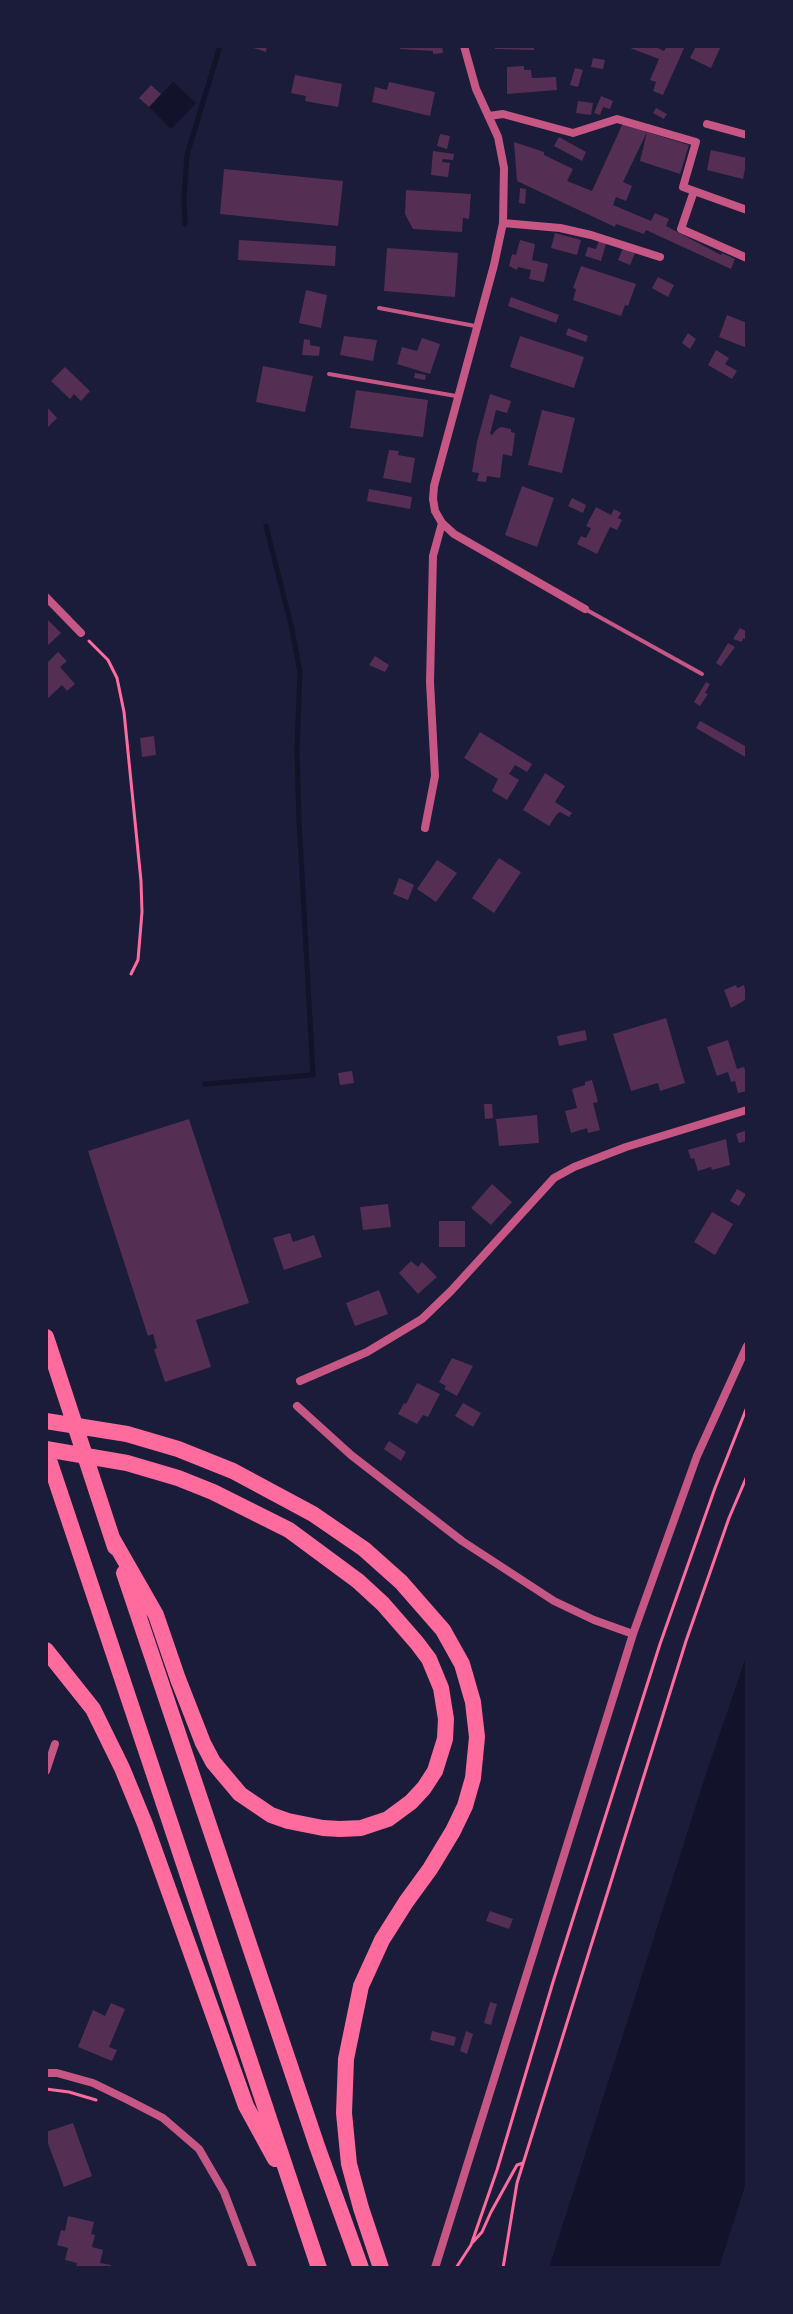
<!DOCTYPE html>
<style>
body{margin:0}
#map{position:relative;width:793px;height:2314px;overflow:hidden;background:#1b1b3a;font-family:"PT Serif",serif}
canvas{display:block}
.frame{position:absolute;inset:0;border:48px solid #1b1b3a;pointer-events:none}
</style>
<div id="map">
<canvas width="793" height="2314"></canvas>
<div class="frame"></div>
</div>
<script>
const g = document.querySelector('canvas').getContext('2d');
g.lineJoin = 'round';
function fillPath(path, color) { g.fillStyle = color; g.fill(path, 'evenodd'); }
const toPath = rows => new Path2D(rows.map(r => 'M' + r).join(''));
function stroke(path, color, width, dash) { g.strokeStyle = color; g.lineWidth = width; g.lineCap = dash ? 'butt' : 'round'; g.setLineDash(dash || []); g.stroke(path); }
const water = toPath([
 [173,82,196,103,171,129,149,107],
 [747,1654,747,2179,719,2268,549,2268,704,1780]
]);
const stream = toPath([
 [185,224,184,199,187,155,220,46],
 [205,1084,313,1075,299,820,297,750,300,672,292,629,266,526]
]);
const building = toPath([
 [247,46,267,46,266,52],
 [399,46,442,46,443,53,433,54,433,51,400,49],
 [495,46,534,46,534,50,495,49],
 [625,46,654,46,664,51,667,46,685,46,663,95,653,91,656,82,650,80,659,59],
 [696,46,721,46,711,68,690,58],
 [593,58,605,60,603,69,591,67],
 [524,66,524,70,531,70,532,78,556,77,557,90,507,94,507,67],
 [575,68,583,70,578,87,570,85],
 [295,75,342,84,338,107,305,101,306,96,291,93],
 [389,82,435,92,430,116,372,102,375,87,387,90],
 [151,85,161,94,149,107,139,98],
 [601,96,613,101,610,109,603,107,600,115,594,113],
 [578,101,593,103,591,115,576,113],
 [656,108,667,114,664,119,653,113],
 [623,123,647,132,623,182,632,186,626,201,616,197,613,205,651,221,655,213,669,219,666,226,721,255,722,253,735,259,731,269,646,230,644,234,616,224,615,227,517,181,514,142,544,152,544,155,573,169,567,181,592,191],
 [647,132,689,145,680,174,640,161],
 [440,134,450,136,447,149,437,146],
 [559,137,586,152,582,161,554,146],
 [711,150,747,158,743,179,707,170],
 [433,151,454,154,453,160,443,159,442,162,450,163,448,177,431,175],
 [224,169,343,181,338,226,220,214],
 [520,188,526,189,525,204,519,203],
 [406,190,471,194,469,219,463,218,462,232,413,229,405,214],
 [555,233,581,240,577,255,551,248],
 [600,238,607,240,601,261,585,256,588,247,596,249],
 [239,240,336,246,335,266,238,260],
 [520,240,535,244,532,260,548,264,544,282,529,279,531,270,518,267,517,270,509,266,512,254,516,255],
 [387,248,458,253,455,297,384,291],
 [623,248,635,253,630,265,618,260],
 [581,266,636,284,628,306,625,305,621,316,573,300,576,289,573,288],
 [658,277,674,285,668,297,652,288],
 [306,290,327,295,321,328,299,323],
 [511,297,559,315,556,323,508,306],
 [727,315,747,323,747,348,719,337],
 [568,328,588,336,586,342,566,335],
 [688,333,696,339,690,349,682,343],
 [344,336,377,340,373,361,340,355],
 [520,336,584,357,574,388,510,367],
 [422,338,440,344,430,374,397,364,402,347,417,351],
 [304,339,310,340,310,345,320,347,319,356,302,355],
 [716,350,729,358,725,364,737,371,732,379,708,365],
 [263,366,313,376,305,412,256,402],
 [65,367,90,391,81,401,74,394,70,399,51,381],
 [415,373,426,375,425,380,414,378],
 [356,390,428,400,423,437,350,428],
 [490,394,511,401,507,413,496,410,490,434,492,435,496,430,501,427,511,429,511,432,515,433,512,456,503,454,500,478,487,476,486,482,477,481,479,473,472,472,477,442],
 [46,406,57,418,46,429],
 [542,410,575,418,562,473,528,465],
 [389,450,399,451,398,455,415,458,411,483,383,478],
 [522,486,554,498,537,547,505,535],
 [369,489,412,497,410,509,367,501],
 [572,498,586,505,583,513,568,506],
 [596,507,611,515,614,509,621,513,618,518,622,520,617,530,610,527,597,554,577,544,581,536,586,538,591,528,586,526],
 [46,618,61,633,46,647],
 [740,628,747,632,747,641,743,638,742,642,733,639],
 [728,643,735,647,721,666,716,663],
 [58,652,67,661,60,667,75,684,67,691,62,685,46,700,46,664],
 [375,656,389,665,385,672,369,665],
 [706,682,710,684,705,693,708,694,700,706,694,702],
 [700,721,747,747,747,758,696,728],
 [480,732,532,764,527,772,515,765,509,774,519,780,507,800,492,791,498,779,464,758],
 [154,736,156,755,142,757,140,738],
 [545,773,565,786,555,802,572,813,569,817,560,812,557,814,549,826,523,810],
 [499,858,521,872,494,913,472,898],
 [437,860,457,873,436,902,417,889],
 [399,878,414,885,408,900,393,894],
 [736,985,737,988,744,985,747,999,731,1008,724,990],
 [666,1018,685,1083,660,1091,658,1083,631,1091,613,1034],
 [585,1030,587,1040,559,1046,557,1036],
 [728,1040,737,1069,744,1067,747,1076,747,1091,738,1093,735,1081,731,1082,728,1072,717,1076,707,1047],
 [352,1071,354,1083,340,1085,338,1073],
 [592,1080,598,1102,593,1103,600,1130,588,1133,587,1128,571,1133,565,1111,577,1108,572,1089,585,1085,585,1082],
 [484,1104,492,1104,493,1118,485,1119],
 [537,1115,539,1143,499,1146,496,1119],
 [189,1119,249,1303,196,1320,211,1367,165,1382,154,1349,157,1348,153,1334,148,1336,88,1151],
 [744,1131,747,1132,747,1141,739,1143,736,1134],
 [726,1139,730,1165,712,1170,711,1167,698,1171,694,1158,691,1159,688,1150],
 [492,1184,512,1202,491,1225,471,1208],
 [737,1189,746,1194,739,1206,730,1201],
 [388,1204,391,1227,363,1230,360,1207],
 [712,1212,733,1224,715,1255,694,1242],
 [439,1221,465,1221,465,1247,439,1247],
 [290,1233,293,1242,314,1235,322,1257,284,1270,273,1238],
 [411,1261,418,1267,422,1262,437,1277,418,1294,399,1273],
 [379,1290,388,1314,355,1326,346,1303],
 [452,1358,473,1366,457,1396,444,1389,446,1386,439,1382],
 [417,1383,440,1394,428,1417,423,1415,417,1424,398,1414,404,1403,406,1404],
 [463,1403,481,1413,473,1427,455,1416],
 [389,1441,406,1452,401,1461,384,1449],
 [490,1911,513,1919,509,1929,486,1921],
 [490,2002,497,2004,491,2025,484,2023],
 [111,2003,125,2009,109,2047,117,2050,112,2061,78,2047,93,2010,105,2016],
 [432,2031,456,2037,454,2046,430,2040],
 [466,2031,473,2034,467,2054,460,2051],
 [73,2123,92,2176,64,2187,46,2138,46,2132],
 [68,2216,94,2222,91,2234,95,2235,92,2247,103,2250,100,2263,111,2265,111,2268,76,2268,77,2263,65,2260,68,2248,57,2245,61,2230,65,2231]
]);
const path = toPath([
 [89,641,108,660,117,678,124,712,141,881,142,912,138,960,131,974],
 [46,2089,69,2092,96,2100],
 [473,2242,482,2232,491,2212,517,2165,523,2163],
 [456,2268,471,2245,497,2170,553,1982,660,1644,715,1488,747,1407],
 [503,2268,517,2183,686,1641,729,1518,747,1476]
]);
const service = toPath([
 [379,308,475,326],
 [329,374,456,396],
 [585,609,702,674]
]);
const minor = toPath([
 [464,46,476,89,498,137,504,168,503,223,494,265,434,486,433,499,435,511,442,523,454,534,585,609],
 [489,116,503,114,573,133,617,119,696,142,683,187,747,210],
 [707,124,747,135],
 [694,191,681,229,747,258],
 [503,223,560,228,591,235,660,257],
 [46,597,81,633],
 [425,828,435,776,430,682,433,556,442,523],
 [300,1381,367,1352,422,1319,451,1291,554,1178,574,1167,626,1147,747,1110],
 [297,1406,351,1455,462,1541,554,1601,594,1620,633,1634],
 [46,1771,55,1744],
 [46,2073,57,2073,93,2083,128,2100,163,2118,199,2149,224,2192,253,2268],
 [435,2268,633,1634,697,1456,747,1346]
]);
const motorway = toPath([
 [46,1337,115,1547],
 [46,1421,127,1434,178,1449,233,1471,313,1514,364,1549,401,1582,443,1630,462,1664,473,1702,477,1737,473,1778,465,1806,453,1831,430,1869,406,1902,382,1940,361,1986,346,2059,344,2113,349,2164,361,2208,381,2268],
 [46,1449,127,1463,178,1478,213,1492,289,1530,358,1581,383,1604,417,1643,429,1659,441,1688,446,1719,445,1739,435,1771,424,1788,411,1802,388,1819,361,1828,340,1829,323,1828,288,1821,271,1815,240,1794,213,1762,203,1743,178,1679,156,1615,112,1538],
 [46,1451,319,2268],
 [124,1573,317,2146,361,2268],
 [46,1650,93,1709,122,1768,145,1824,246,2106,275,2159]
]);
fillPath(water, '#12122b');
stroke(stream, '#12122b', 5);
fillPath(building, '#542f53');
stroke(path, '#ff6b9d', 3);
stroke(service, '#c65784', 4);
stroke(minor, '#c65784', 8);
stroke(motorway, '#ff6b9d', 16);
</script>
